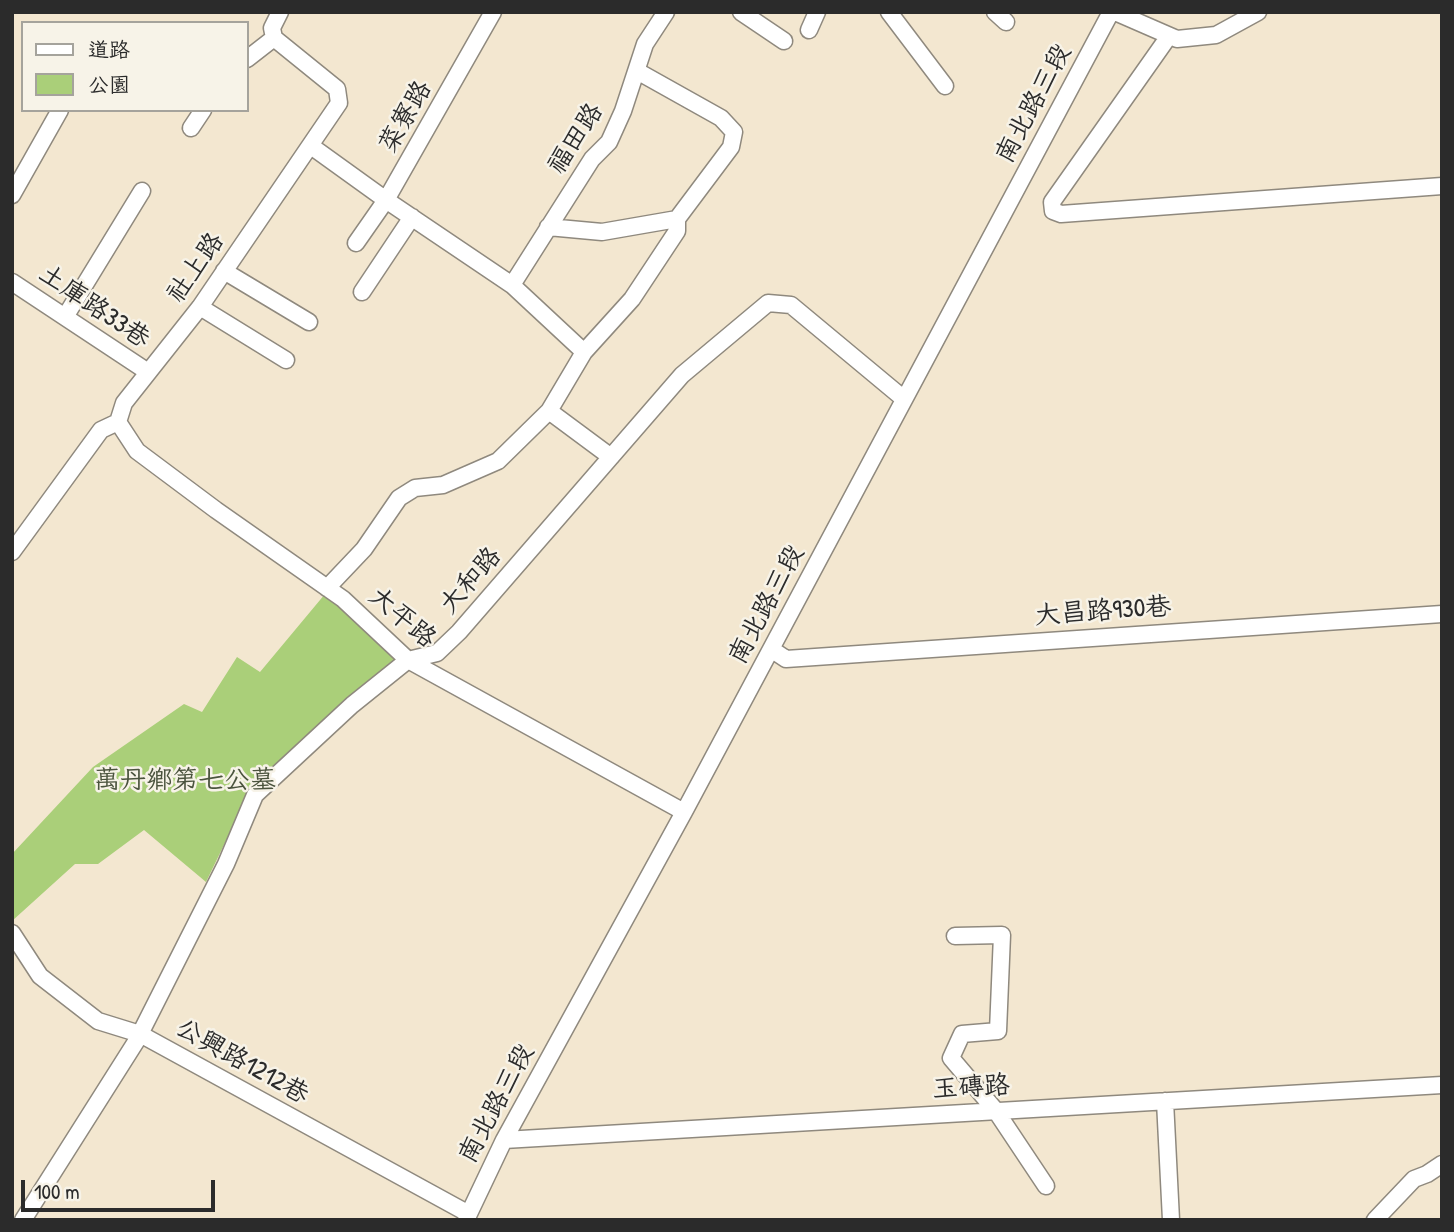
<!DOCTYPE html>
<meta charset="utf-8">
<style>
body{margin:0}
#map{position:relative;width:1454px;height:1232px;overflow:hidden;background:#f3e7d0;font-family:"Patrick Hand","LXGW WenKai TC",sans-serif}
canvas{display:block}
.frame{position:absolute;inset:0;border:14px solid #2b2b2b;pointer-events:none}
.legend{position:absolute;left:21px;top:21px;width:228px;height:91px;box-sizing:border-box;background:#f7f3e8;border:2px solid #a5a39c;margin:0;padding:9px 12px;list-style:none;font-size:21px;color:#2b2b2b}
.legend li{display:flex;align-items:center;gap:14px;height:35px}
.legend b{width:35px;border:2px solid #a5a39c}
.scale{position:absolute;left:21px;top:1180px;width:194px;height:32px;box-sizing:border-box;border:4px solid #2b2b2b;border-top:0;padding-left:9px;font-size:21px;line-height:24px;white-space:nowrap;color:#2b2b2b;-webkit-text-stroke:5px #f7f3e8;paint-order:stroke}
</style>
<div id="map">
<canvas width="1454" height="1232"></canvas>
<div class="frame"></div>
<ul class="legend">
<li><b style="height:9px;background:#fff"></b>道路</li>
<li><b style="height:19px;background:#aacf79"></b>公園</li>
</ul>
<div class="scale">100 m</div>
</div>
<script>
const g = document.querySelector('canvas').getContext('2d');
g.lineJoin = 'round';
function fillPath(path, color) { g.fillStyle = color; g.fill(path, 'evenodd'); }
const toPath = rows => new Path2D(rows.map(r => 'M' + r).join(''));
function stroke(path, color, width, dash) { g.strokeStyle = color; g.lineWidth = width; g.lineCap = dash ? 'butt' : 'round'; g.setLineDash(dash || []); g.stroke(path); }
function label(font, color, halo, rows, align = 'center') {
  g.font = font + ' "Patrick Hand","LXGW WenKai TC",sans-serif'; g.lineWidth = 5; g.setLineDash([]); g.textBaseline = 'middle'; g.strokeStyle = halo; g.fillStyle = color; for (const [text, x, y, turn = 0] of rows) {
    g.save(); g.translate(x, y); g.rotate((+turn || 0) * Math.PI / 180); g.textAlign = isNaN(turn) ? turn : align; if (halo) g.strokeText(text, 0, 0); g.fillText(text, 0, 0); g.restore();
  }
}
const green = toPath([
 [325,594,398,661,315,728,250,791,206,882,144,830,98,864,75,864,12,921,12,854,93,767,184,704,202,712,237,657,260,672]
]);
const minor = toPath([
 [741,12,784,41],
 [889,12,945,86],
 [995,12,1006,22],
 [1115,12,1177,39,1216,35,1258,12],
 [809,30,817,12],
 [1169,36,1052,202,1053,211,1061,214,1442,186],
 [247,59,274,38],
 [191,128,203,110],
 [311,146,386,200,512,285,584,352],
 [12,195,60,110],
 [548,227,602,232,677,219,731,147,734,132,721,118,637,71],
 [356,243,386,200,493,12],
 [224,271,309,322],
 [12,282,148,372],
 [512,285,592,159,609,142,623,111,645,44,666,12],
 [362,292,412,217],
 [200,307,286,360],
 [65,317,142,191],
 [549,411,611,457],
 [118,422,137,451,216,510,343,599,408,660,684,812],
 [12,552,101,430,118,422,124,403,200,307,339,103,337,89,274,38,272,28,280,12],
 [327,588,364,549,399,498,415,488,443,485,498,461,549,411,584,352,632,299,677,231,677,219],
 [771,649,786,659,1442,614],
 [12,933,40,976,98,1021,140,1034,469,1214],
 [955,936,1002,935,998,1031,962,1034,951,1058,996,1111,1046,1186],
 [1165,1101,1171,1220],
 [504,1140,1442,1085],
 [23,1220,137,1040,226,864,255,795,352,705,408,660,437,653,459,632,682,375,768,303,791,305,904,399],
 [466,1220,504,1140,684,812,1111,12],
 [1375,1220,1414,1179,1427,1174,1442,1164]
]);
const streetNames = [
 ["南北路三段",1034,104,-62],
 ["菜寮路",406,117,-60],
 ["福田路",576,139,-57],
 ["社上路",196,268,-55],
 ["土庫路33巷",94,307,34],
 ["大和路",471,581,-49],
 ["南北路三段",767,605,-62],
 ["大昌路930巷",1103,612,-4],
 ["大平路",402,618,40],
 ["公興路1212巷",242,1062,29],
 ["玉磚路",971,1088,-3],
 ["南北路三段",497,1104,-62]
];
const parkNames = [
 ["萬丹鄉第七公墓",185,781]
];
fillPath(green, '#aacf79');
stroke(minor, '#8f897e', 19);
stroke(minor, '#fff', 16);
label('26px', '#2b2b2b', '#f7f3e8', streetNames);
label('26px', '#4b543e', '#f7f3e8', parkNames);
</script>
